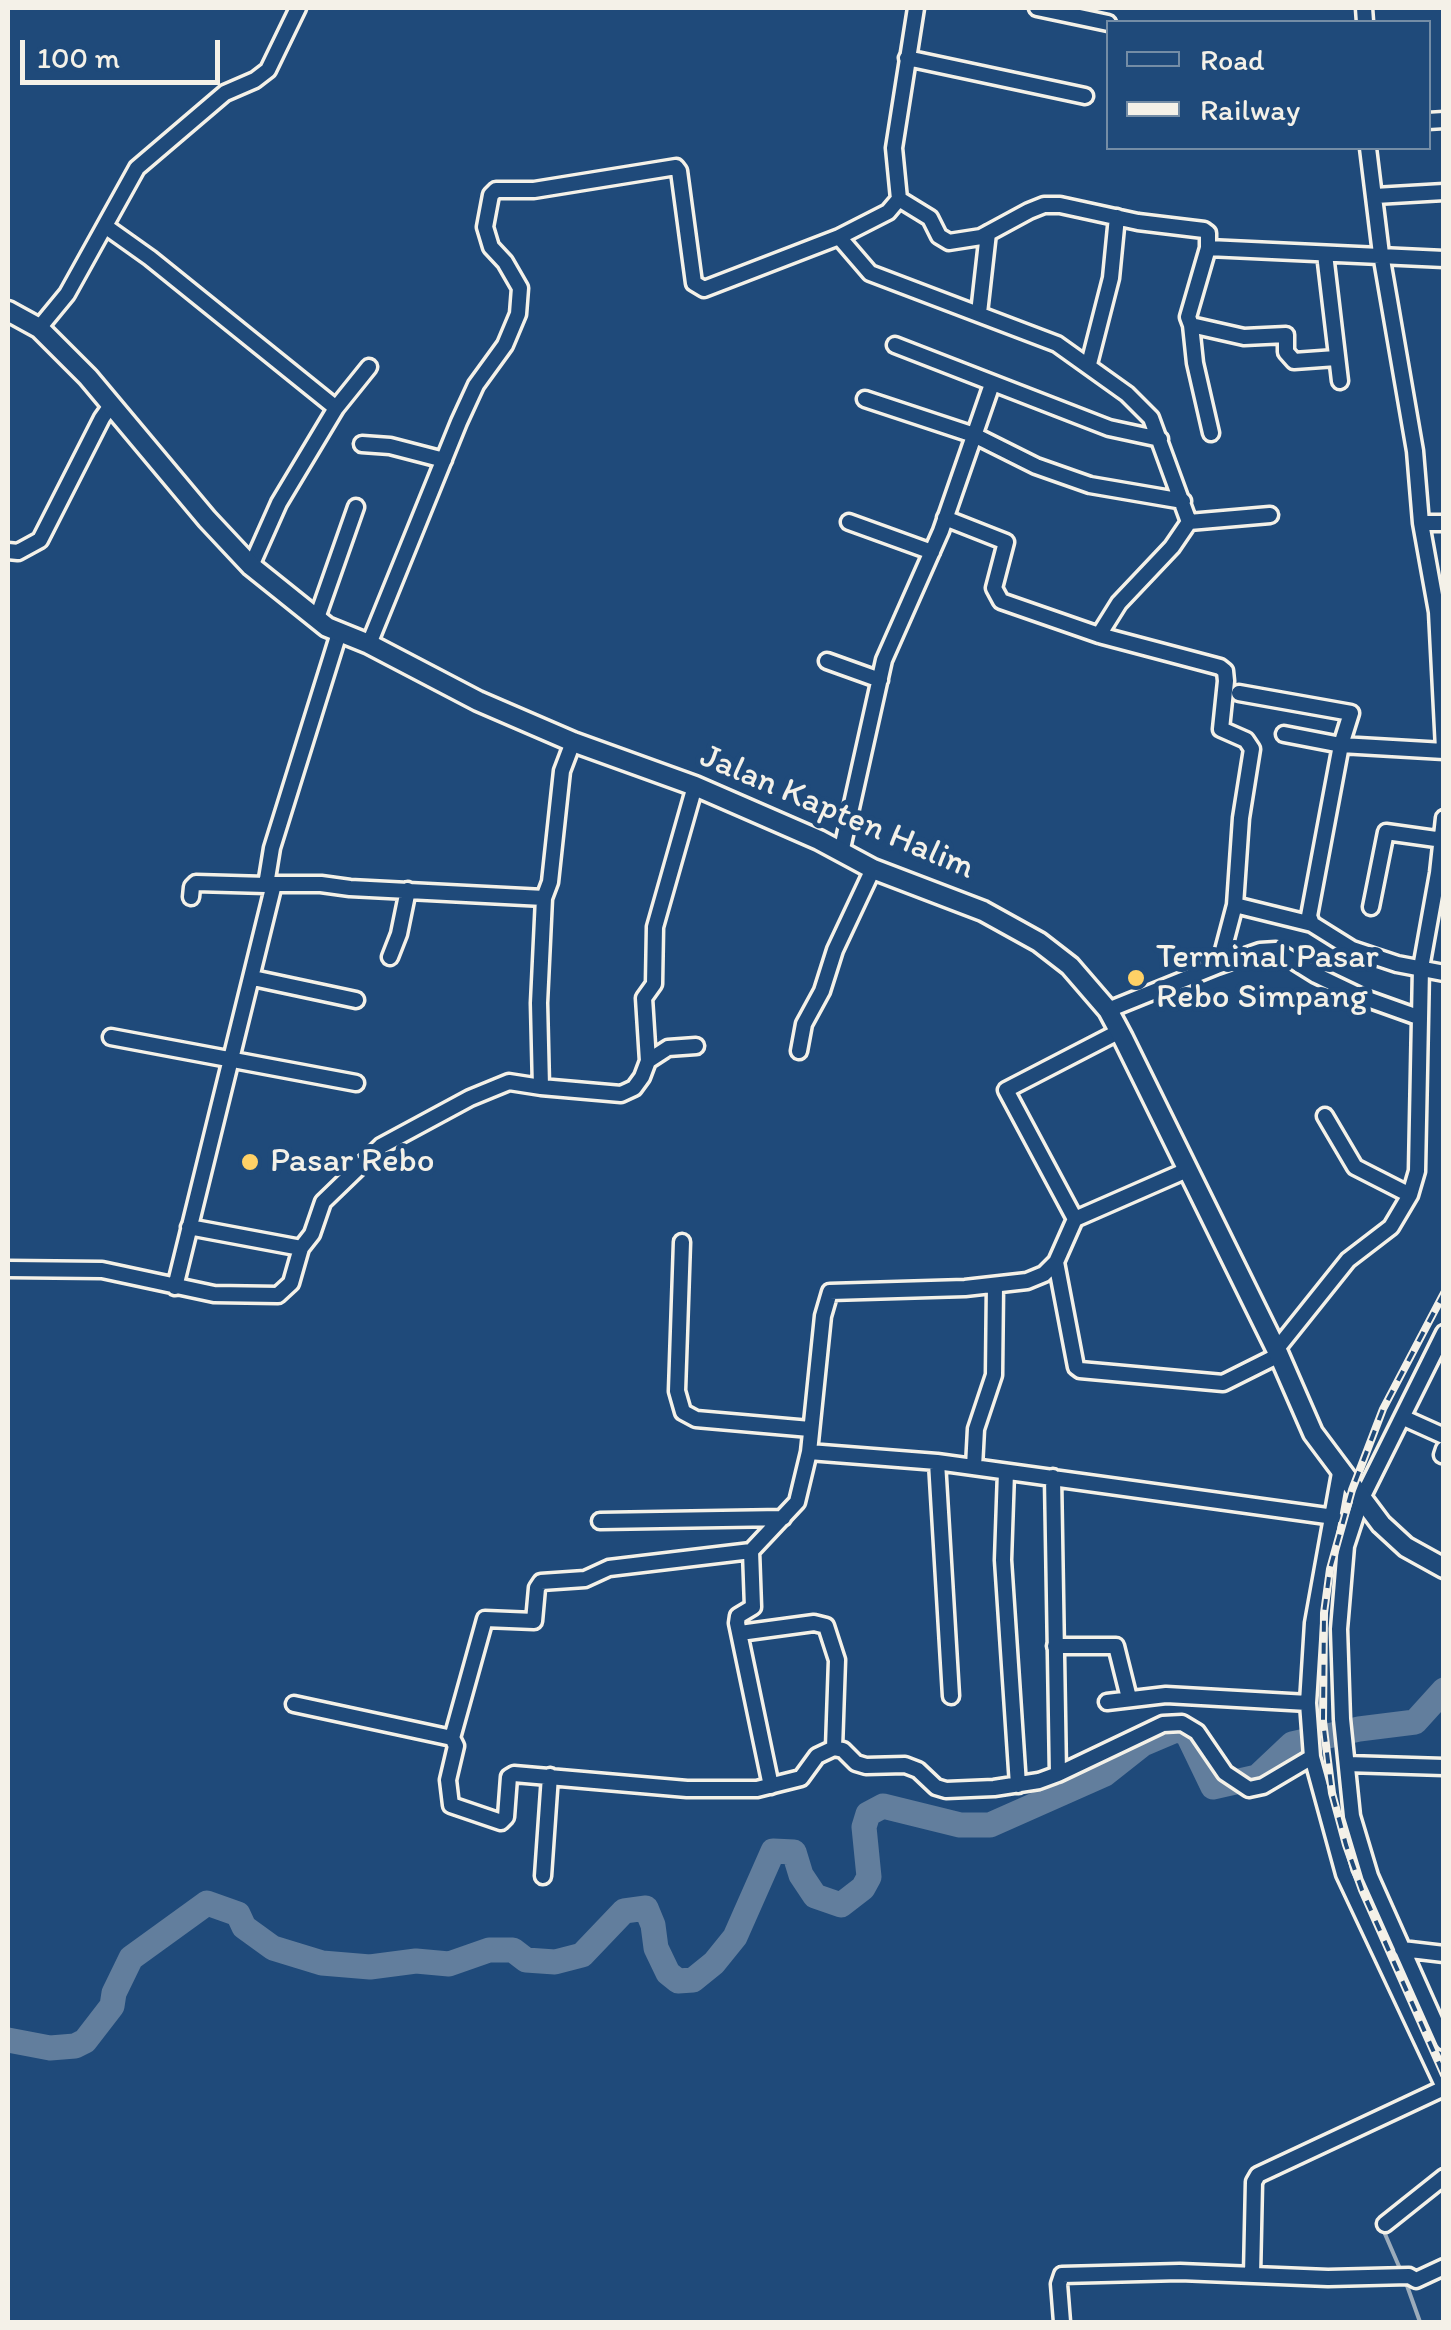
<!DOCTYPE html>
<style>
body{margin:0}
#map{position:relative;width:1451px;height:2330px;overflow:hidden;background:#1f4a7a;font-family:Itim,sans-serif}
canvas{display:block}
.frame{position:absolute;inset:0;border:10px solid #f4f1e8;pointer-events:none}
.legend{position:absolute;left:1106px;top:20px;width:325px;height:130px;box-sizing:border-box;background:#1f4a7a;border:2px solid #748da6;margin:0;padding:12px 18px;list-style:none;font-size:30px;color:#f4f1e8}
.legend li{display:flex;align-items:center;gap:20px;height:50px}
.legend b{width:50px;border:2px solid #748da6}
.scale{position:absolute;left:20px;top:40px;width:200px;height:45px;box-sizing:border-box;border:5px solid #f4f1e8;border-top:0;padding-left:12px;font-size:30px;line-height:35px;white-space:nowrap;color:#f4f1e8;-webkit-text-stroke:8px #1f4a7a;paint-order:stroke}
</style>
<div id="map">
<canvas width="1451" height="2330"></canvas>
<div class="frame"></div>
<ul class="legend">
<li><b style="height:12px;background:#1f4a7a"></b>Road</li>
<li><b style="height:12px;background:#f4f1e8"></b>Railway</li>
</ul>
<div class="scale">100 m</div>
</div>
<script>
const g = document.querySelector('canvas').getContext('2d');
g.lineJoin = 'round';
const toPath = rows => new Path2D(rows.map(r => 'M' + r).join(''));
function stroke(path, color, width, dash) { g.strokeStyle = color; g.lineWidth = width; g.lineCap = dash ? 'butt' : 'round'; g.setLineDash(dash || []); g.stroke(path); }
function label(font, color, halo, rows, align = 'center') {
  g.font = font + ' Itim,sans-serif'; g.lineWidth = 10; g.setLineDash([]); g.textBaseline = 'middle'; g.strokeStyle = halo; g.fillStyle = color; for (const [text, x, y, turn = 0] of rows) {
    g.save(); g.translate(x, y); g.rotate((+turn || 0) * Math.PI / 180); g.textAlign = isNaN(turn) ? turn : align; if (halo) g.strokeText(text, 0, 0); g.fillText(text, 0, 0); g.restore();
  }
}
const stream = toPath([
 [1401,2271,1385,2234,1431,2196],
 [1405,2280,1420,2322]
]);
const river = toPath([
 [8,2040,50,2048,75,2046,85,2041,112,2006,114,1993,131,1958,207,1903,238,1914,244,1927,273,1948,322,1963,370,1967,416,1961,449,1964,489,1950,513,1950,526,1960,555,1962,582,1955,624,1911,646,1908,653,1925,656,1948,668,1973,678,1981,693,1980,714,1963,735,1937,773,1851,794,1852,801,1875,815,1896,841,1905,863,1888,869,1877,864,1827,868,1814,883,1806,960,1825,990,1825,1105,1774,1143,1744,1176,1730,1187,1733,1213,1787,1257,1777,1292,1744,1359,1729,1415,1722,1444,1690]
]);
const minor = toPath([
 [916,8,894,148,899,199,888,212,839,237,870,273,1057,344,1127,394,1151,418,1189,522,1172,547,1119,603,1099,635],
 [1037,8,1108,23],
 [1364,8,1365,22],
 [907,58,1085,96],
 [1428,121,1444,120],
 [1368,148,1381,254,1415,451,1421,523,1437,612,1444,749],
 [1375,196,1444,192],
 [899,199,930,218,939,236,949,242,981,237,1029,211,1044,205,1060,205,1138,222,1204,230,1208,233,1208,248,1444,259],
 [105,226,150,258,336,408],
 [1208,248,1188,317,1191,325,1244,337,1286,335,1286,352,1294,361,1336,358],
 [1325,254,1340,381],
 [979,313,988,233],
 [1191,325,1195,363,1211,433],
 [39,328,67,294,137,168,225,93,255,80,268,70,298,8],
 [895,345,1109,428,1160,439],
 [1089,364,1111,278,1117,217],
 [865,399,974,435,1036,466,1090,485,1183,501],
 [362,444,390,446,444,460],
 [945,518,1006,542,994,588,1001,601,1099,635,1220,667,1225,671,1226,681,1221,729,1246,740,1252,749,1241,818,1235,905,1221,958,1217,966,1108,1010],
 [849,522,932,552],
 [1189,522,1270,515],
 [1421,523,1444,523],
 [8,551,18,552,40,540,102,418,112,404],
 [251,566,279,503,336,408,369,367],
 [317,618,356,507],
 [369,644,459,422,476,385,505,345,518,314,520,288,505,262,491,247,485,227,491,195,496,190,534,190,676,167,679,171,694,283,704,289,839,237],
 [827,661,880,680],
 [1239,693,1351,713,1341,745,1284,734],
 [1444,751,1341,745,1309,916,1312,924,1352,949,1397,964,1444,973],
 [841,853,884,660,941,531,992,384],
 [274,884,321,884,350,888,544,898],
 [191,897,192,887,196,883,266,885],
 [1235,905,1312,924],
 [1371,907,1386,832,1443,840],
 [390,957,399,934,408,890],
 [1217,966,1260,951,1276,950,1316,975,1362,997,1418,1017],
 [253,978,356,1000],
 [111,1037,356,1083],
 [799,1051,804,1024,822,991,835,950,873,869],
 [648,1061,668,1048,696,1046],
 [541,1087,621,1094,634,1088,642,1077,648,1061,644,998,654,984,655,927,695,786],
 [1325,1116,1355,1167,1410,1195],
 [1075,1219,1006,1090,1120,1031],
 [189,1227,301,1248],
 [682,1242,677,1391,683,1412,696,1419,810,1429],
 [1056,1262,1076,1367,1080,1370,1223,1383,1279,1355],
 [8,1269,102,1270,214,1294,278,1295,291,1283,301,1248,312,1234,323,1202,381,1146,470,1098,509,1082,541,1087,539,1003,544,898,550,882,562,771,573,742],
 [175,1287,274,884,266,885,272,848,339,633],
 [1444,1333,1361,1500,1346,1546,1339,1629,1342,1719,1352,1816,1370,1876,1444,2042],
 [1276,1350,1348,1260,1391,1227,1410,1195,1417,1171,1421,968,1438,873,1444,818],
 [1404,1418,1444,1436],
 [809,1452,823,1316,830,1292,965,1288,1027,1281,1044,1274,1056,1262,1075,1219,1187,1170],
 [1442,1455,1444,1449],
 [937,1462,951,1696],
 [974,1467,976,1429,994,1375,995,1286],
 [1006,1472,1003,1560,1018,1785],
 [1340,1473,1313,1623,1308,1703,1312,1757,1344,1874,1444,2087],
 [600,1521,783,1518],
 [751,1551,753,1607,738,1616,737,1623,771,1786],
 [740,1633,814,1623,826,1626,837,1660,834,1748],
 [1055,1646,1116,1646,1129,1698],
 [1107,1702,1166,1695,1308,1703],
 [294,1704,452,1738,456,1746,448,1780,451,1805,501,1822,506,1817,509,1777,514,1774,687,1789,757,1789,801,1778,817,1756,834,1748,843,1750,856,1763,866,1766,905,1765,918,1770,936,1787,946,1790,994,1788,1039,1781,1058,1774,1053,1477],
 [452,1738,485,1619,534,1621,537,1588,541,1582,585,1579,609,1568,751,1551,797,1502,809,1452,937,1462,1334,1517],
 [1347,1764,1444,1767],
 [1058,1774,1163,1724,1182,1723,1197,1732,1225,1773,1249,1789,1263,1786,1312,1757],
 [543,1876,550,1776],
 [1402,1949,1444,1954],
 [1385,2224,1444,2177],
 [1252,2275,1254,2182,1258,2175,1444,2088],
 [1062,2322,1059,2284,1062,2275,1180,2272,1328,2278,1409,2276,1416,2280,1444,2267]
]);
const major = toPath([
 [8,311,39,328,88,377,207,519,251,566,327,627,369,644,478,701,573,742,695,786,819,840,873,869,983,911,1039,942,1070,966,1108,1010,1123,1038,1279,1355,1313,1433,1381,1524,1406,1547,1444,1568]
]);
const rail = toPath([
 [1444,1293,1383,1409,1352,1490,1330,1569,1324,1613,1323,1721,1332,1793,1346,1845,1362,1890,1444,2075]
]);
const markers = [
 [1136,978,10,"#ffd166"],
 [250,1162,10,"#ffd166"]
];
const streetNames = [
 ["Jalan Kapten Halim",837,813,23]
];
const poiNames = [
 ["Terminal Pasar",1156,958],
 ["Rebo Simpang",1156,998],
 ["Pasar Rebo",270,1162]
];
stroke(stream, '#9cacbb', 4);
stroke(river, '#627e9d', 25);
stroke(minor, '#f4f1e8', 21);
stroke(major, '#f4f1e8', 25);
stroke(minor, '#1f4a7a', 14);
stroke(major, '#1f4a7a', 18);
stroke(rail, '#f4f1e8', 8);
stroke(rail, '#1f4a7a', 4, [11]);
for (const [x, y, r, color] of markers) { const dot = new Path2D(); dot.arc(x, y, r, 0, 2 * Math.PI); g.fillStyle = color; g.fill(dot); stroke(dot, '#1f4a7a', 4); }
label('35px', '#f4f1e8', '#1f4a7a', streetNames);
label('35px', '#f4f1e8', '#1f4a7a', poiNames, 'left');
</script>
